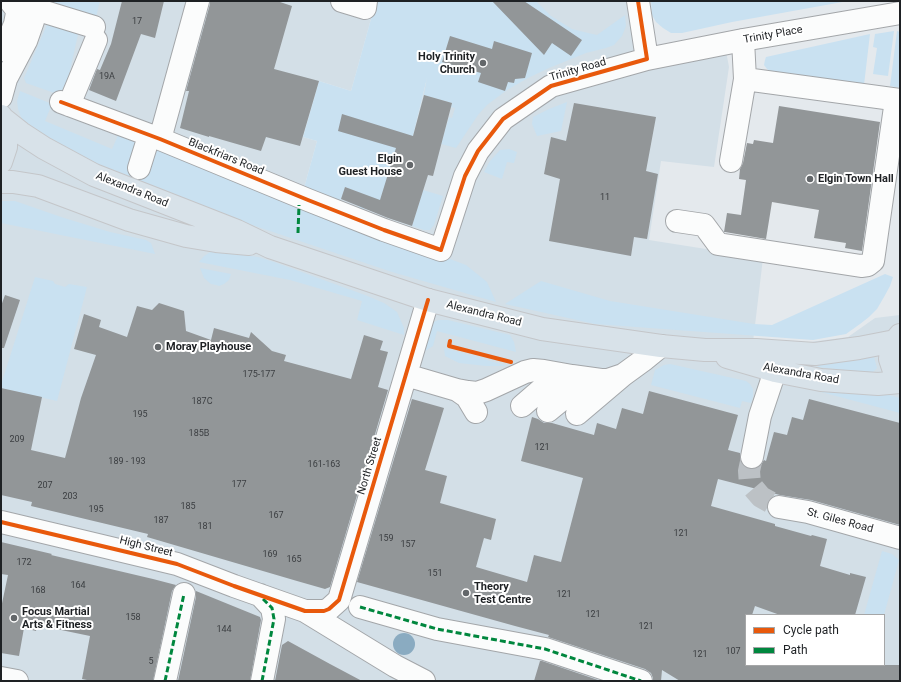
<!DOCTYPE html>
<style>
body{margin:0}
#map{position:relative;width:901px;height:682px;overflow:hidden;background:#e4e9ed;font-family:Roboto,sans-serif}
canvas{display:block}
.frame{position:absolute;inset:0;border:2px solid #1e2124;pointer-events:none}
.legend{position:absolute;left:745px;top:614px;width:140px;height:52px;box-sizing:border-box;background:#fff;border:1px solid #a5a6a7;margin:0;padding:5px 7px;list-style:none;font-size:12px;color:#1e2124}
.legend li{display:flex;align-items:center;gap:8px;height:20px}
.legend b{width:20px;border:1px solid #a5a6a7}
</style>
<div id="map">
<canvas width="901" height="682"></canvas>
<div class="frame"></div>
<ul class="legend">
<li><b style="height:5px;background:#e8590c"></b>Cycle path</li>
<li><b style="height:5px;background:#00873e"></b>Path</li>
</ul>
</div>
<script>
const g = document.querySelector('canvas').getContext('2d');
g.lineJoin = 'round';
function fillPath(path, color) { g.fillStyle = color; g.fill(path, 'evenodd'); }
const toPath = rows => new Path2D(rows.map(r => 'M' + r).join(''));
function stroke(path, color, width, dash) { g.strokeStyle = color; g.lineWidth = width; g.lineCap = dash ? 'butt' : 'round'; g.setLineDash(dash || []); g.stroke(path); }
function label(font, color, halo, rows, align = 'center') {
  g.font = font + ' Roboto,sans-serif'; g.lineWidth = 4; g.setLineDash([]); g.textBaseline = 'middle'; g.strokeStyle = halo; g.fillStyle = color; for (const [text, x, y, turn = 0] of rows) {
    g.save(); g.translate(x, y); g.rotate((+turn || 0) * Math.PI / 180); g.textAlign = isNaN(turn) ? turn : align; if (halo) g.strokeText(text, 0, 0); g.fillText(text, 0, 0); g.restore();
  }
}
const built = toPath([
 [1,1,376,1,351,91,319,81,303,137,317,141,304,188,404,164,413,136,446,1,635,1,644,58,550,83,480,154,536,98,725,46,729,67,714,167,661,161,649,240,763,258,753,342,810,342,848,337,875,318,900,315,900,681,1,681],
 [746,615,884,615,884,665,746,665]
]);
const green = toPath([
 [50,1,100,1,95,21,50,8],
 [376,1,536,1,551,16,572,29,588,33,597,35,625,15,626,26,622,36,614,45,606,48,586,53,549,68,528,78,507,90,487,105,478,115,456,148,441,144,449,117,452,118,455,108,451,107,452,103,424,95,427,78,413,136,392,207,367,200,363,211,358,209,364,195,345,187,340,202,304,188,317,141,303,137,319,81,351,91],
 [651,1,848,1,732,22,682,33,671,33,663,28,656,22,652,15],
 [49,20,79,30,69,75,60,95,26,83,24,78],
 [894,31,888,76,873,74,877,48,873,47,875,34],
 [897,31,900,32,900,88,890,86],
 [870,34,864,85,770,71,767,69,764,65,765,60,766,57],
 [20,91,52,104,45,121,112,149,119,133,367,228,466,265,487,282,496,302,392,272,255,226,127,180,81,159,29,127,21,117,18,109,17,101],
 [567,102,561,131,537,136,532,124,533,117,549,109],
 [509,149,517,152,514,163,507,162,502,179,484,172,490,161,500,150],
 [423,190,443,196,434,225,430,230,424,230,412,226],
 [1,201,15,201,61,217,110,232,146,240,151,243,155,254,1,223],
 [212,251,258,257,274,262,365,295,384,303,397,312,404,328,404,335,357,320,362,301,290,280,199,262,204,256],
 [200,268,231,274,229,280,224,284,219,286,216,285,211,284,204,278],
 [885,274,893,277,890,286,884,297,877,309,869,317,860,324,846,334,813,340,595,324,505,304,541,281,610,301,754,324,772,325],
 [35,277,53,281,55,284,65,287,69,284,87,287,57,401,1,388,1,385],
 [438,320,448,320,510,335,514,342,516,352,437,331,433,346,422,353,432,323],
 [444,348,508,366,486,366,459,363,445,356],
 [870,356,874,357,877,368,874,371,871,373,818,367,819,363,851,361],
 [670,364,746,381,750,384,753,389,753,396,751,403,742,401,740,408,651,385,655,370,664,365],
 [819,387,869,390,900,398,900,413,821,392],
 [882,551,892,554,899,560,884,615,864,615]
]);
const water = toPath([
 '393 644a11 11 0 1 1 22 0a11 11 0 1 1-22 0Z'
]);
const building = toPath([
 [122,1,164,1,155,38,141,34,116,101,89,90,97,69,100,70,111,44],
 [210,1,277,1,292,6,274,69,319,81,300,146,266,137,261,151,209,136,209,137,180,128,189,91,186,91,210,4],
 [492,1,524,1,582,40,571,56,552,43,544,55],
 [450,36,492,49,494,41,532,53,525,78,515,79,514,83,508,82,505,91,478,82,481,73,442,62],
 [424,95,452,103,433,176,428,175,412,226,388,218,341,199,345,187,380,200,396,148,338,131,342,114,413,136],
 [574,103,656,117,646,171,658,174,647,239,634,237,631,256,549,241,560,179,544,174,551,137,566,141],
 [779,106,880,122,862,251,845,248,846,243,814,238,819,210,772,202,766,239,725,232,724,232,727,213,741,215,746,180,739,179,740,169,743,163,747,143,753,144,754,140,773,143],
 [5,295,20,300,4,348,1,348,1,306],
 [159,303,184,311,186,331,211,340,214,328,249,338,251,332,272,351,286,355,284,361,351,379,364,335,383,341,380,350,388,352,378,387,388,390,330,587,325,589,297,581,147,537,148,534,31,506,32,502,1,495,1,388,42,397,31,450,65,458,81,398,96,355,74,349,84,314,101,320,99,327,127,337,137,306,152,310],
 [649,391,738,415,728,450,740,453,740,461,744,467,750,469,756,469,761,465,764,460,766,461,774,432,787,435,792,417,803,420,809,399,900,423,900,525,811,500,780,495,718,479,711,506,775,524,775,526,811,536,812,535,827,539,820,566,850,575,850,573,866,577,855,615,780,615,755,606,752,615,746,615,746,665,900,665,900,681,680,681,662,670,661,681,653,681,653,678,651,673,645,669,548,637,549,635,515,626,357,582,412,399,444,408,425,470,447,476,440,503,496,519,491,540,484,538,476,567,527,582,534,555,561,562,583,478,521,461,532,417,538,419,544,423,552,423,594,435,597,423,616,429,622,408,643,414],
 [1,542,52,554,51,555,153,579,176,585,172,591,153,681,92,681,82,679,90,636,37,625,36,631,24,628,19,656,1,653,1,608,8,575,1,574],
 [196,591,260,617,261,620,250,681,178,681,196,597],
 [288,641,330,664,362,681,275,681,282,645],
 [540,661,542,661,601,681,534,681]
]);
const minorTunnel = toPath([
 [752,457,749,471,750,484,761,497,779,507]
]);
const minor = toPath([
 [10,1,17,10,35,10,45,12,94,27],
 [342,1,365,8,366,1],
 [1,50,7,43,15,24,17,13,17,1],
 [647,59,743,40,900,13],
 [745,79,900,100],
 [1,97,6,79,26,41,33,21,35,10,34,1],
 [61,102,160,139,308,200,384,230,441,250,465,176,478,151,503,119,551,86,647,59,638,1],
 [69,105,96,40],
 [160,139,198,1],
 [731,161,745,79,743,40],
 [139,168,149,136],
 [677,221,704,225,718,244,861,266,868,265,873,261,896,100],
 [406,375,457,390,468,392,477,393,486,390,525,372,533,370,544,371,572,376,601,380,608,380,623,375],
 [457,390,467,397,476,412],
 [522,406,559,374],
 [548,411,587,379],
 [577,414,623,375,645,359,661,346],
 [752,457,760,416,775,371],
 [779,507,808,512,900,538],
 [1,522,60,536,177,564,234,586,305,611,395,666,424,681],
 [260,595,272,608,274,619,262,681],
 [360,607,437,629,545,649,641,681],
 [305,611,324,611,329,609,339,600,428,300],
 [1,678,17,681],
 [165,681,184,594]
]);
const highway = toPath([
 [1,116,6,133,6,147,1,162],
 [2,118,21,133,44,148,94,175,237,231,270,247,428,300,542,329,661,346,705,350,756,350,815,354,859,348,895,341],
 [1,182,13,182,38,186,129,220,186,236,216,241,249,244],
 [900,335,895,341,891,350,890,359,893,368,898,376,900,378],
 [727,357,775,371,821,380,878,384,900,382]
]);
const quiet = toPath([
 [298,233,299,205],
 [360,607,437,629,545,649,641,681],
 [165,681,184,594],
 [262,681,274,619,272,608,262,598]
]);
const cycleway = toPath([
 [61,102,160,139,308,200,384,230,441,250,465,176,478,151,503,119,551,86,647,59,638,1],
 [450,341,449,346,511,362],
 [1,522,60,536,177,564,234,586,305,611,324,611,329,609,339,600,428,300]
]);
const markers = [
 [483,63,4,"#63676a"],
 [410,165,4,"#63676a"],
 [810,179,4,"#63676a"],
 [158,347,4,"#63676a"],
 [466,593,4,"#63676a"],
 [14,618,4,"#63676a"]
];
const numberNames = [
 ["17",137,22],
 ["19A",107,77],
 ["11",605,198],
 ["175-177",259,375],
 ["187C",202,402],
 ["195",140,415],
 ["185B",199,434],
 ["209",17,440],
 ["121",542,448],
 ["189 - 193",127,462],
 ["161-163",324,465],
 ["177",239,485],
 ["207",45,486],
 ["203",70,497],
 ["185",188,507],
 ["195",96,510],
 ["167",276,516],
 ["187",161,521],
 ["181",205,527],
 ["121",681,534],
 ["159",386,539],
 ["157",408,545],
 ["169",270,555],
 ["165",294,560],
 ["172",24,563],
 ["151",435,574],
 ["164",78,586],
 ["168",38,591],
 ["121",564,595],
 ["121",593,615],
 ["158",133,618],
 ["121",646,627],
 ["144",224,630],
 ["107",733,652],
 ["121",700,655],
 ["5",151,662]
];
const streetNames = [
 ["Trinity Place",773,35,-10],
 ["Trinity Road",578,70,-16],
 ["Blackfriars Road",226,157,22],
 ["Alexandra Road",132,190,22],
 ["Alexandra Road",484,314,14],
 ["Alexandra Road",801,374,10],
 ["North Street",370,466,-73],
 ["St. Giles Road",840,521,15],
 ["High Street",146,547,14]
];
const poiNames = [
 ["Holy Trinity",475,57,"right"],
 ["Church",475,70,"right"],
 ["Elgin",402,159,"right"],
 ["Guest House",402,172,"right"],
 ["Elgin Town Hall",818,179],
 ["Moray Playhouse",166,347],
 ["Theory",474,587],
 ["Test Centre",474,600],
 ["Focus Martial",22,612],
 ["Arts & Fitness",22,625]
];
fillPath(built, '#d3dfe7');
fillPath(green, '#c9e1f1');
fillPath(water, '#8aabc1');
fillPath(building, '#929698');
stroke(minorTunnel, '#bcc1c5', 22, [22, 11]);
stroke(minor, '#a3a6a9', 24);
stroke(highway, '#c4c6c9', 24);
stroke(minor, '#fbfcfc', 22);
stroke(highway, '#d8e2e9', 22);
stroke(quiet, '#00873e', 3, [6, 3]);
stroke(cycleway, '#e8590c', 4);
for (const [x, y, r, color] of markers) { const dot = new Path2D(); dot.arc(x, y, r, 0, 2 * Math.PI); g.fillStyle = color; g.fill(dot); stroke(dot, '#fff', 1.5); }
label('9px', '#3b3e41', null, numberNames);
label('11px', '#1e2124', '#fff', streetNames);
label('bold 11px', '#1e2124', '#fff', poiNames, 'left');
</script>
